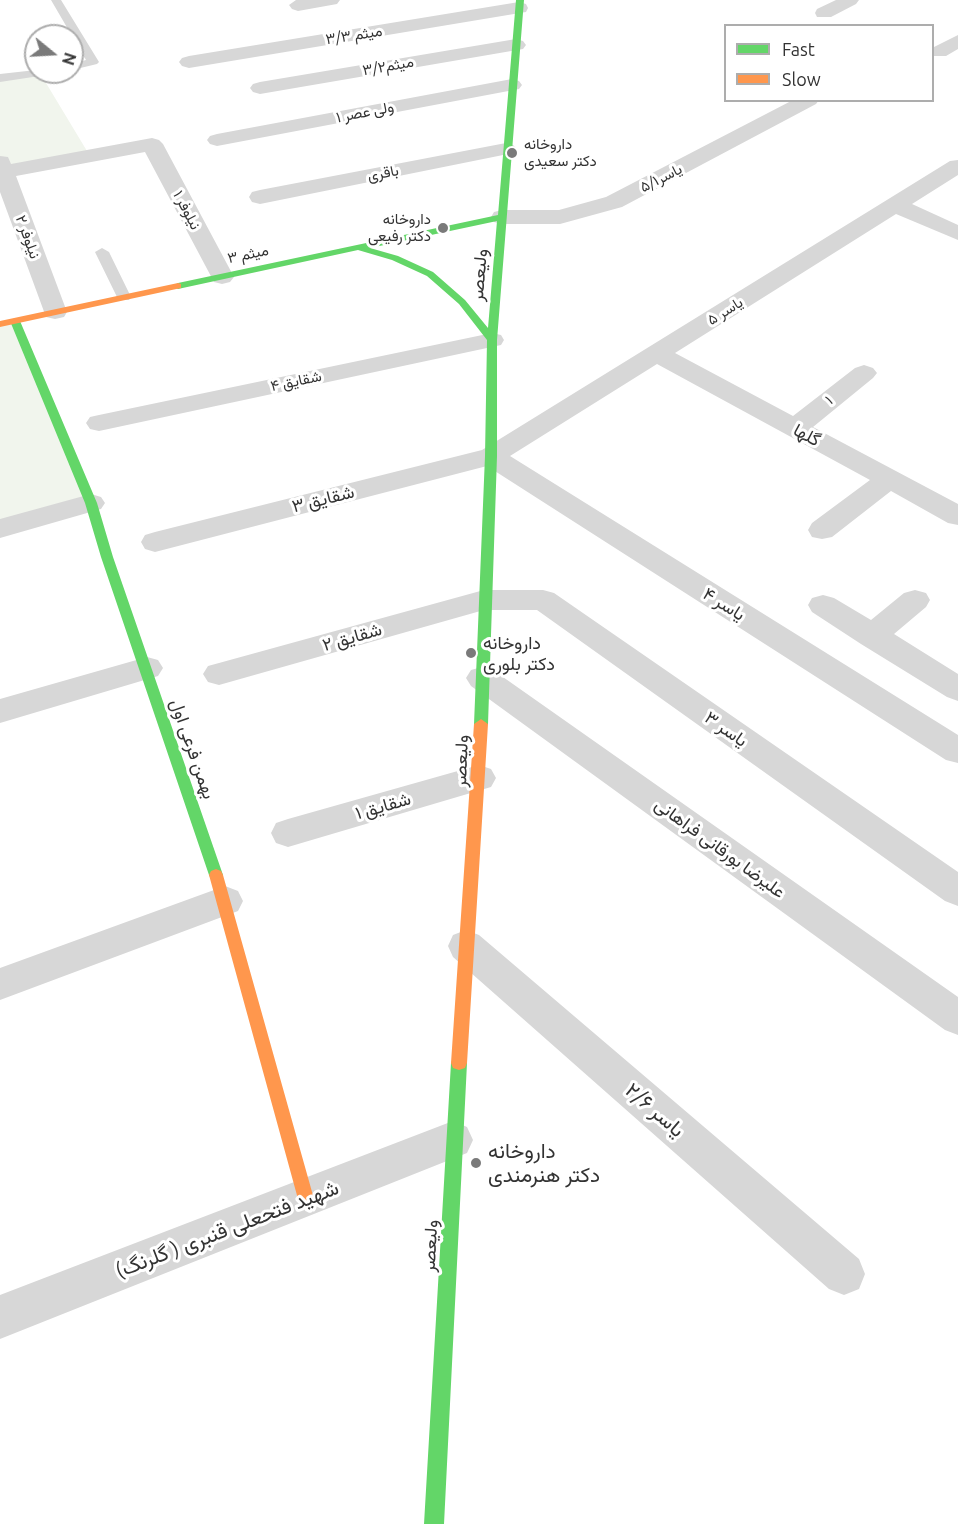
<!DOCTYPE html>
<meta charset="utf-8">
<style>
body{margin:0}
#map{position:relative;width:958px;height:1524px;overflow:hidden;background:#fff;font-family:Ubuntu,sans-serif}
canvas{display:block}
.legend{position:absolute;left:724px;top:24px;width:210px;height:78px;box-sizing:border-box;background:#fff;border:2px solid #adadad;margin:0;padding:8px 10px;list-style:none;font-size:18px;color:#333}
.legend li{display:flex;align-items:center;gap:12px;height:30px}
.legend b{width:30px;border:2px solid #adadad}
.north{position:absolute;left:24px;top:24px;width:60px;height:60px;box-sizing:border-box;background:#fff;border:2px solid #adadad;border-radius:50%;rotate:108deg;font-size:16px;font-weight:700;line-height:24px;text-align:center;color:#333}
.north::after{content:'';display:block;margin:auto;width:21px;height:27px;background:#7a7a7a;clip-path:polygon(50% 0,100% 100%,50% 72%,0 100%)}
</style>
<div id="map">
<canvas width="958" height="1524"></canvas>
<ul class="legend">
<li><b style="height:8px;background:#63d668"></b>Fast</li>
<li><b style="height:8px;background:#ff974d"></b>Slow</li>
</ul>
<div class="north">N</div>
</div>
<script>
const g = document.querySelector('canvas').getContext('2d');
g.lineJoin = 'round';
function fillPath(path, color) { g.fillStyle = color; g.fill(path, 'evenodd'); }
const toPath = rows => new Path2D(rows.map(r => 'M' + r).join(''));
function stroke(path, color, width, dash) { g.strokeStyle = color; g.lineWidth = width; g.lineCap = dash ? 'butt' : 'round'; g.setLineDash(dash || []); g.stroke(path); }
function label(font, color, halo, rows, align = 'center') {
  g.font = font + ' Ubuntu,Vazirmatn,sans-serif'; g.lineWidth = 6; g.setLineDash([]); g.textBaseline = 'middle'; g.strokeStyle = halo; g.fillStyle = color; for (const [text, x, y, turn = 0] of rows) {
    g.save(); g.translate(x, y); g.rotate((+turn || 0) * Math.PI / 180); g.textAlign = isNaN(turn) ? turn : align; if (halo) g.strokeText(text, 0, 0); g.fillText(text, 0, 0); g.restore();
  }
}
const green = toPath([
 [40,73,90,156,4,172,0,162,0,78],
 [15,321,91,503,0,529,0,324]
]);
const lane = toPath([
 [51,0,61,0,99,62,97,64,72,70,72,64,86,60,51,0],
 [36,70,36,72,52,72,46,75,0,82,0,74,36,70],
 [102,248,109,252,131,297,129,300,119,300,117,297,95,252,102,248]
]);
const street = toPath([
 [296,0,340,0,337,4,298,11,292,9,289,5,296,0],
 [836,0,859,0,856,4,831,17,817,17,815,13,817,9,836,0],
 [519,2,526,4,528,8,526,12,189,68,182,66,179,62,182,58,189,56,519,2],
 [958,35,958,49,946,56,932,56,932,48,958,35],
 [516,39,523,41,526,45,523,49,260,94,253,92,250,88,253,84,260,82,516,39],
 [512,79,519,81,522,85,519,89,217,146,210,144,207,140,210,136,217,134,512,79],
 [793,100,819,100,816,104,622,207,560,224,502,224,494,222,491,217,494,212,502,210,559,210,606,197,793,100],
 [152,138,159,140,163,144,234,277,230,282,222,284,214,282,145,152,16,176,67,312,64,317,55,319,46,317,0,192,0,156,8,157,11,164,152,138],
 [506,143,513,145,517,149,513,153,260,204,252,202,249,197,252,192,260,190,506,143],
 [958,160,958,175,912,204,958,225,958,240,896,214,675,353,793,416,855,368,864,365,873,368,877,373,873,378,813,427,958,504,958,525,948,523,891,491,832,537,822,539,812,537,808,530,812,523,870,480,657,364,510,456,958,735,958,763,946,760,487,466,155,552,145,549,141,542,145,535,155,532,482,450,950,161,958,160],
 [492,333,501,335,504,340,501,345,99,431,90,429,86,423,90,417,99,415,492,333],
 [91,494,101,497,105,503,101,509,0,538,0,519,91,494],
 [484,590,543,590,554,593,958,872,958,906,945,901,537,610,484,610,219,685,208,682,203,674,208,666,219,663,484,590],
 [915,590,926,593,930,600,926,607,894,634,958,674,958,701,947,697,861,644,812,612,808,605,812,598,823,595,834,598,871,620,904,593,915,590],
 [147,657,158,660,163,668,158,676,0,723,0,699,147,657],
 [482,667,493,670,958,997,958,1035,945,1030,471,686,466,678,471,670,482,667],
 [479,765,491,769,496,778,491,787,288,847,276,843,271,833,276,823,288,819,479,765],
 [225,886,238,891,243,901,238,911,0,1000,0,968,225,886],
 [466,930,479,935,859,1259,865,1274,859,1289,844,1295,829,1289,453,957,448,946,453,935,466,930],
 [453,1121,467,1127,473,1140,467,1153,0,1339,0,1295,453,1121]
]);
const fast = toPath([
 [516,0,524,0,497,340,497,456,488,724,481,729,474,724,485,456,487,340,459,304,427,276,392,260,358,250,178,289,173,286,178,283,498,215,516,0],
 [497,221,488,328,465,300,433,272,398,256,370,248,497,221],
 [15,318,20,321,97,503,113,557,223,875,221,879,216,881,211,879,209,875,101,557,85,503,10,321,15,318],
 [459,1056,465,1058,467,1063,444,1524,424,1524,451,1063,453,1058,459,1056]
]);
const slow = toPath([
 [178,283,181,284,181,288,0,327,0,321,178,283],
 [481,719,488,724,467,1063,465,1068,459,1070,453,1068,451,1063,474,724,481,719],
 [216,869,221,871,223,875,314,1199,312,1205,306,1207,300,1205,298,1199,209,875,211,871,216,869]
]);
const markers = [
 [512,153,6,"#7a7a7a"],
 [443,228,6,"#7a7a7a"],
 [471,653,6,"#7a7a7a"],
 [476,1163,6,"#7a7a7a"]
];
const farStreetnames = [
 ["میثم ۳/۳",354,35,-9],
 ["میثم۳/۲",388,66,-10],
 ["ولی عصر ۱",365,112,-11],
 ["باقری",383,173,-11],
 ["یاسر۵/۱",661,178,-27],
 ["نیلوفر ۱",187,210,62],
 ["نیلوفر ۲",28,237,70],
 ["میثم ۳",248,254,-12],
 ["یاسر ۵",725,311,-32],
 ["شقایق ۴",296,381,-12],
 ["۱",829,400,-38]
];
const farPoinames = [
 ["داروخانه",524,144],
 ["دکتر سعیدی",524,161],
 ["داروخانه",431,219,"right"],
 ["دکتر رفیعی",431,236,"right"]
];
const streetNames = [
 ["ولیعصر",479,275,-85],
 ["گلها",807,435,28],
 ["شقایق ۳",323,499,-14],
 ["یاسر ۴",724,604,32],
 ["شقایق ۲",352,637,-16],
 ["یاسر ۳",726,729,35],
 ["بهمن فرعی اول",193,749,71],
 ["ولیعصر",461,761,-88],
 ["شقایق ۱",383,806,-16],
 ["علیرضا بورقانی فراهانی",720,848,36],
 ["ولیعصر",430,1246,-87]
];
const poiNames = [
 ["داروخانه",483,643],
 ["دکتر بلوری",483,664]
];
const nearStreetnames = [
 ["یاسر ۲/۶",655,1110,41],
 ["شهید فتحعلی قنبری ( گلرنگ)",227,1229,-21]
];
const nearPoinames = [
 ["داروخانه",488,1151],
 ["دکتر هنرمندی",488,1175]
];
fillPath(green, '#f1f5ed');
fillPath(lane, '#d7d7d7');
fillPath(street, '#d7d7d7');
fillPath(fast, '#63d668');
fillPath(slow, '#ff974d');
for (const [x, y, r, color] of markers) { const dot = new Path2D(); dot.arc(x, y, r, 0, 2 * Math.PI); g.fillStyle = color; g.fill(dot); stroke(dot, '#fff', 2); }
label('15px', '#333', '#fff', farStreetnames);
label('15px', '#333', '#fff', farPoinames, 'left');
label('18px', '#333', '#fff', streetNames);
label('18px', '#333', '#fff', poiNames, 'left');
label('21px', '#333', '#fff', nearStreetnames);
label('21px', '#333', '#fff', nearPoinames, 'left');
</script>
